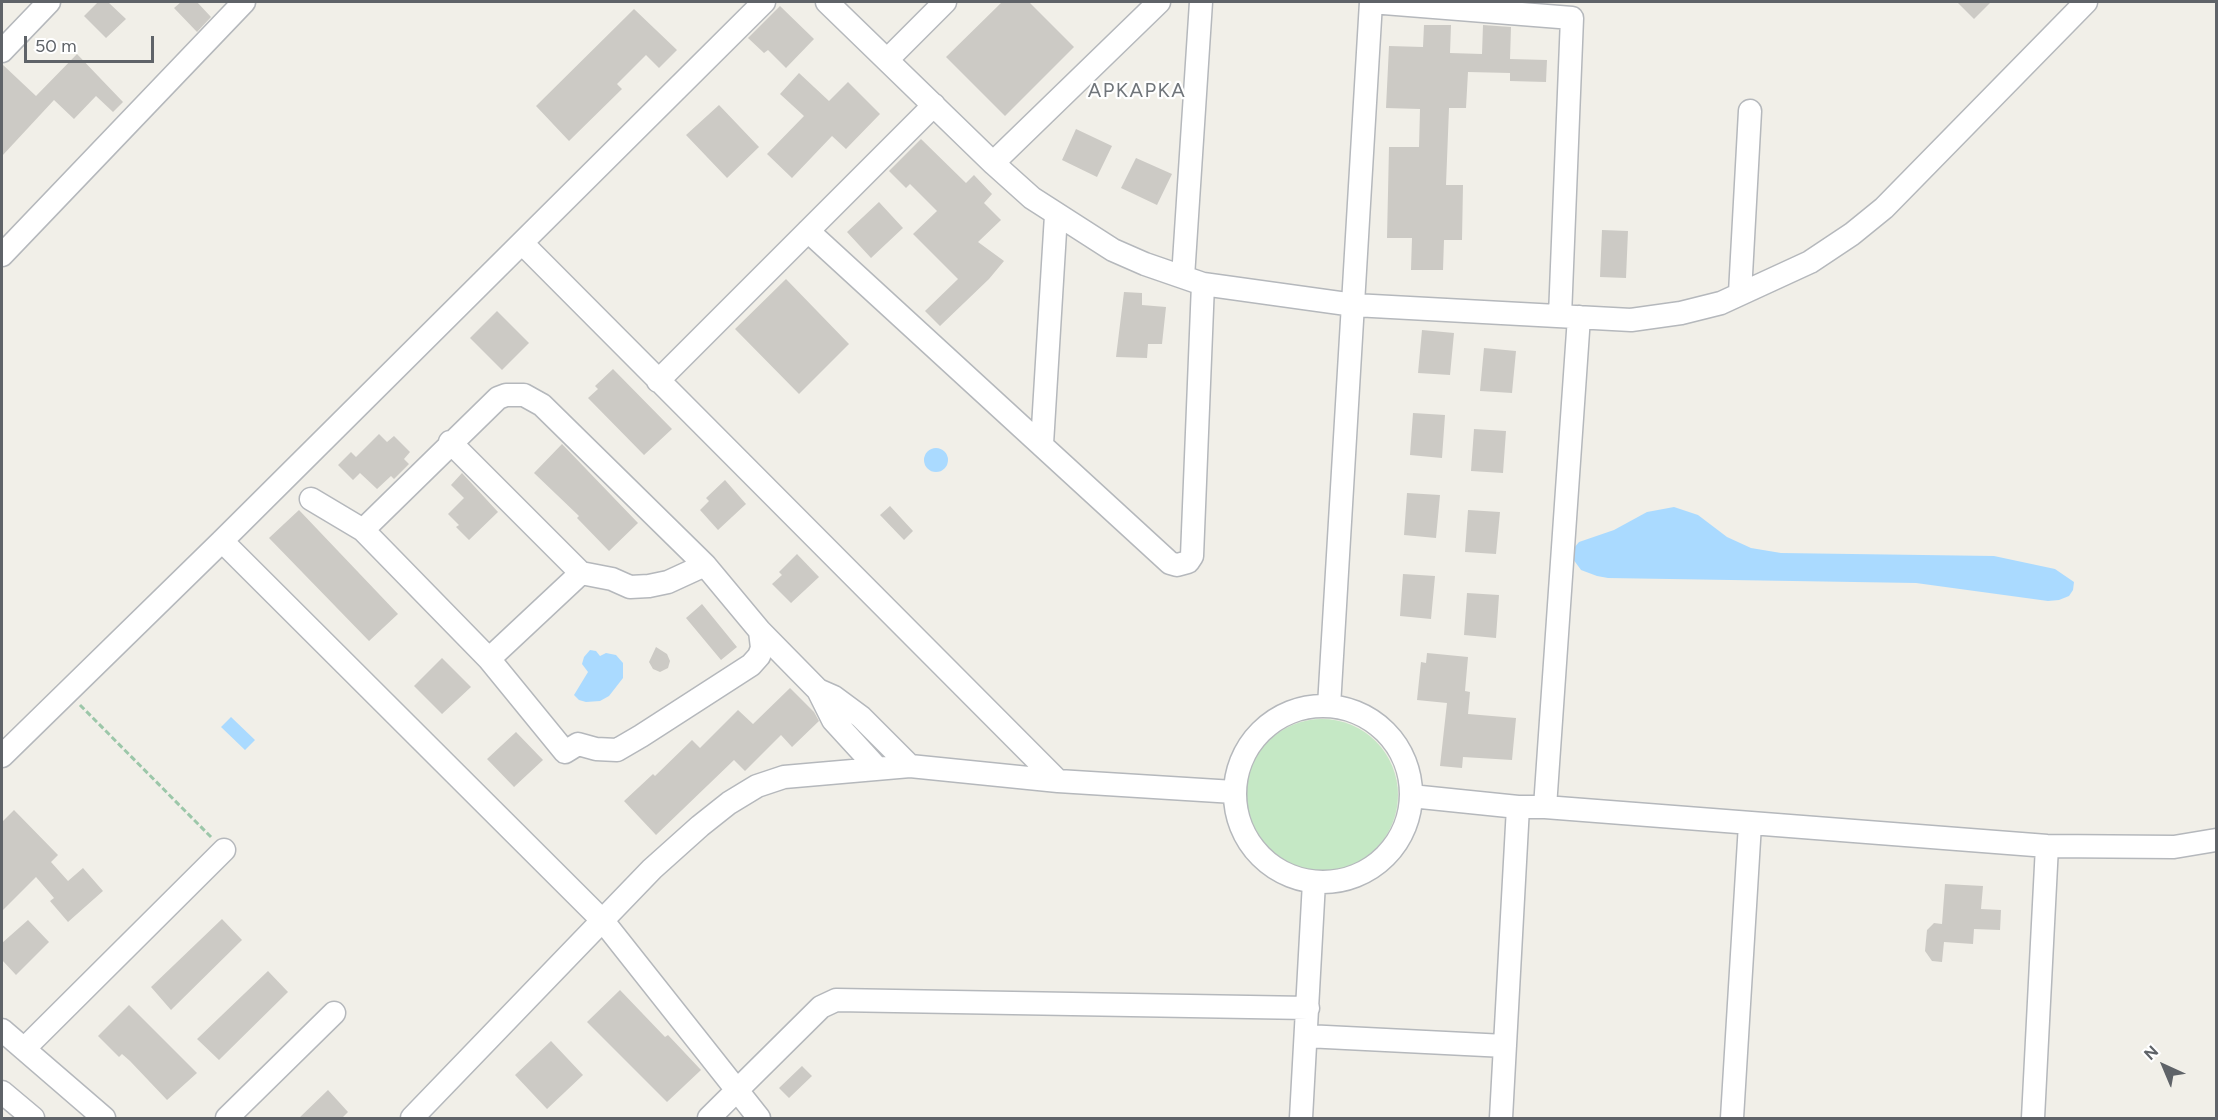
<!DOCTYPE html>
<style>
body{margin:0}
#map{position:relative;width:2218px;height:1120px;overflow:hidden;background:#f1efe8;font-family:Figtree,sans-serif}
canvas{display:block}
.frame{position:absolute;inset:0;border:3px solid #5f6368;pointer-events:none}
.north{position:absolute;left:2134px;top:1036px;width:60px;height:60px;-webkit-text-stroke:4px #fff;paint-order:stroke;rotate:316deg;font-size:16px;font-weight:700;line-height:24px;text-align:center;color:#5f6368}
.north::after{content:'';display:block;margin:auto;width:21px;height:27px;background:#5f6368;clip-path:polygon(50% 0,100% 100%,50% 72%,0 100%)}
.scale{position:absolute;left:24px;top:36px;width:130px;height:27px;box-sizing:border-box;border:3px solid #5f6368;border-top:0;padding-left:8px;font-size:18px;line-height:21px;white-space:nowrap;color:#5f6368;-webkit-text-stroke:4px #fff;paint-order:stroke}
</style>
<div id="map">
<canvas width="2218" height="1120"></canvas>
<div class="frame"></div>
<div class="north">N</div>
<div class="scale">50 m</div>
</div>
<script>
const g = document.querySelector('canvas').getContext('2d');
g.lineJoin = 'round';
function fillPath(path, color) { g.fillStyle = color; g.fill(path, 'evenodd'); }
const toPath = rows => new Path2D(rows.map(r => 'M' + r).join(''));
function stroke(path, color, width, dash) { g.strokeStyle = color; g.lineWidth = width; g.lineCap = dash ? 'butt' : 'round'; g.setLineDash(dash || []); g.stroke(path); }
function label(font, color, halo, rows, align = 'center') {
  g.font = font + ' Figtree,sans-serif'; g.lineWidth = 4.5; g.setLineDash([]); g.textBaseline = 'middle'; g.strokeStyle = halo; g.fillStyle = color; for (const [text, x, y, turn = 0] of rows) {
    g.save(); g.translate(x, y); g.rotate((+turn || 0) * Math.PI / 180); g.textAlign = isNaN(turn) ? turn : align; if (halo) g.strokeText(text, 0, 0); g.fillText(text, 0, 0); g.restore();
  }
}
const green = toPath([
 '1246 795a76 76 0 1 1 152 0a76 76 0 1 1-152 0Z'
]);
const water = toPath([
 '924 460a12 12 0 1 1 24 0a12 12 0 1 1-24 0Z',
 [1674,507,1698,515,1727,537,1751,548,1781,553,1994,556,2055,569,2074,582,2073,590,2069,596,2059,600,2048,601,1916,583,1608,578,1597,576,1581,570,1573,559,1573,549,1579,542,1614,530,1647,512],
 [590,650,596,651,600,656,606,653,616,655,623,663,623,678,609,696,600,701,586,702,579,700,574,695,588,672,582,664,584,657],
 [231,717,255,740,245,750,221,727]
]);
const building = toPath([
 [98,2,108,2,126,19,106,38,84,16],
 [181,2,197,2,211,17,197,32,174,8],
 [1002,2,1029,2,1074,47,1005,116,946,57],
 [1957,2,1991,2,1974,19],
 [780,6,814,39,786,68,768,50,764,53,748,38],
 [634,9,677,50,659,68,646,55,617,84,622,89,569,141,536,106],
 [1424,25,1451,25,1450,53,1482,54,1483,25,1511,27,1510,59,1547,60,1546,82,1510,81,1510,73,1468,72,1466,108,1449,108,1446,185,1463,185,1462,240,1444,240,1443,270,1411,270,1412,238,1387,238,1389,147,1419,147,1420,109,1386,108,1389,46,1423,47],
 [77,54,123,102,113,112,96,96,74,119,54,100,2,156,2,64,36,96],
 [799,73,829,101,848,82,880,114,846,149,832,136,792,178,767,154,804,116,780,94],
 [719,105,759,147,727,178,686,135],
 [1076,129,1112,146,1097,177,1062,160],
 [921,139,966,183,974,175,992,194,984,203,1001,220,978,242,1004,261,989,279,940,326,925,311,958,279,913,234,937,211,910,184,906,188,889,171],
 [1136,158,1172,174,1157,205,1121,188],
 [879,202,903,228,871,258,847,232],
 [1602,230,1628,231,1626,278,1600,277],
 [786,279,849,344,799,394,735,329],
 [1124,292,1142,293,1142,305,1166,307,1162,344,1148,344,1147,358,1116,357],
 [497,311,529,343,502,370,470,338],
 [1422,330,1454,333,1450,375,1418,373],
 [1484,348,1516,351,1512,393,1480,391],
 [613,369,672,429,644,455,588,398,598,389,595,386],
 [1413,413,1445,415,1442,458,1410,455],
 [1474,429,1506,431,1503,473,1471,471],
 [379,434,387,442,394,436,410,452,404,459,409,464,394,479,391,476,377,489,360,473,353,480,338,465,351,452,356,457],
 [562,444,638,523,609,551,577,518,579,516,534,473],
 [462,473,498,512,469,540,456,527,459,525,448,514,464,498,451,485],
 [725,480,746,504,718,530,700,510,709,501,706,498],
 [1407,493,1440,495,1436,538,1404,535],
 [890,506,913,531,904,540,880,515],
 [299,510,398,614,369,641,269,538],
 [1468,510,1500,512,1496,554,1465,552],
 [797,554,819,577,791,603,772,584,782,575,779,572],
 [1403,574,1435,576,1431,619,1400,616],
 [1467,593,1499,595,1496,638,1464,635],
 [702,604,737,647,721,660,686,618],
 [656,647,667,654,670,661,668,668,660,672,653,669,649,662],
 [1427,653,1468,657,1465,691,1470,692,1468,714,1516,718,1512,760,1463,757,1462,768,1440,766,1447,703,1417,700,1421,662,1426,663],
 [442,658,471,687,442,714,414,686],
 [790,688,814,712,819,721,792,747,781,735,745,771,734,760,656,835,624,801,653,774,655,776,692,740,700,748,738,710,753,724],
 [516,732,543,760,514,787,487,759],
 [14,810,58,855,51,862,68,881,83,868,103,891,68,922,50,901,54,898,36,877,2,911,2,822],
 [1945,884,1983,886,1981,909,2001,910,2000,930,1974,929,1973,944,1944,942,1942,962,1932,961,1925,951,1927,930,1934,923,1942,924],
 [222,919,242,940,171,1010,151,987],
 [28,920,49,942,16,975,2,960,2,943],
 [268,971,288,992,219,1060,197,1039],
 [620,990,665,1037,668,1035,701,1070,667,1102,587,1022],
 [129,1005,197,1073,167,1100,130,1061,122,1054,119,1057,98,1036],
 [551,1041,583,1075,547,1109,515,1075],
 [802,1066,812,1076,789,1098,779,1088],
 [328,1090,348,1112,341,1119,298,1119]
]);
const path = toPath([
 [80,705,211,837]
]);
const minor = toPath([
 [827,2,993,163,1032,198,1113,250,1145,264,1203,284,1354,305,1631,320,1681,313,1721,303,1810,262,1852,234,1884,208,2086,2],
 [1371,2,1572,18,1560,316],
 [2,51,49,2],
 [887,60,945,2],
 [993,163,1159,2],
 [808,231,1170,563,1177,565,1188,562,1192,556,1203,284],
 [522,243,1058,781],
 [2,255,244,2],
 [1183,277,1201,2],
 [1740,293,1750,111],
 [658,381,934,105],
 [450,442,581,573,612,579,630,587,649,586,668,582,705,565],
 [1042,444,1056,215],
 [311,499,363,530,489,659,565,752,578,744,596,749,617,750,641,736,751,665,759,656,762,648,760,631],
 [363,530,498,398,506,395,524,395,542,405,705,565,760,631,818,690,834,697,861,717,910,766],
 [222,541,603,921,759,1118],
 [489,659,581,573],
 [818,690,833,720,877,768],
 '1235 794a88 88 0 1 1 176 0a88 88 0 1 1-176 0Z',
 [1329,706,1371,2],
 [2,756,222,541,764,2],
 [1411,796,1518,807,1545,807,2047,846,2174,847,2216,840],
 [1545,807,1579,317],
 [2,1030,104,1118],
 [1306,1036,1505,1046],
 [24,1049,224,850],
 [2,1092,33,1118],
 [227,1118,334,1013],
 [412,1118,652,869,700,826,729,803,757,786,784,777,910,766,1058,781,1234,792],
 [709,1118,821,1007,836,1000,1308,1008],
 [1301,1118,1314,882],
 [1501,1118,1518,807],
 [1732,1118,1750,824],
 [2033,1118,2047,846]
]);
const neighbourhoodNames = [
 ["APKAPKA",1137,91]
];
fillPath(green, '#c5e8c5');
fillPath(water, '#aadaff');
fillPath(building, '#cccac5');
stroke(minor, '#b5b8bc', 25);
stroke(path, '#9cc7a9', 3, [6, 3]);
stroke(minor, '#fff', 22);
g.letterSpacing = '1.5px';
label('20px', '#70757a', '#fff', neighbourhoodNames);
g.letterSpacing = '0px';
</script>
